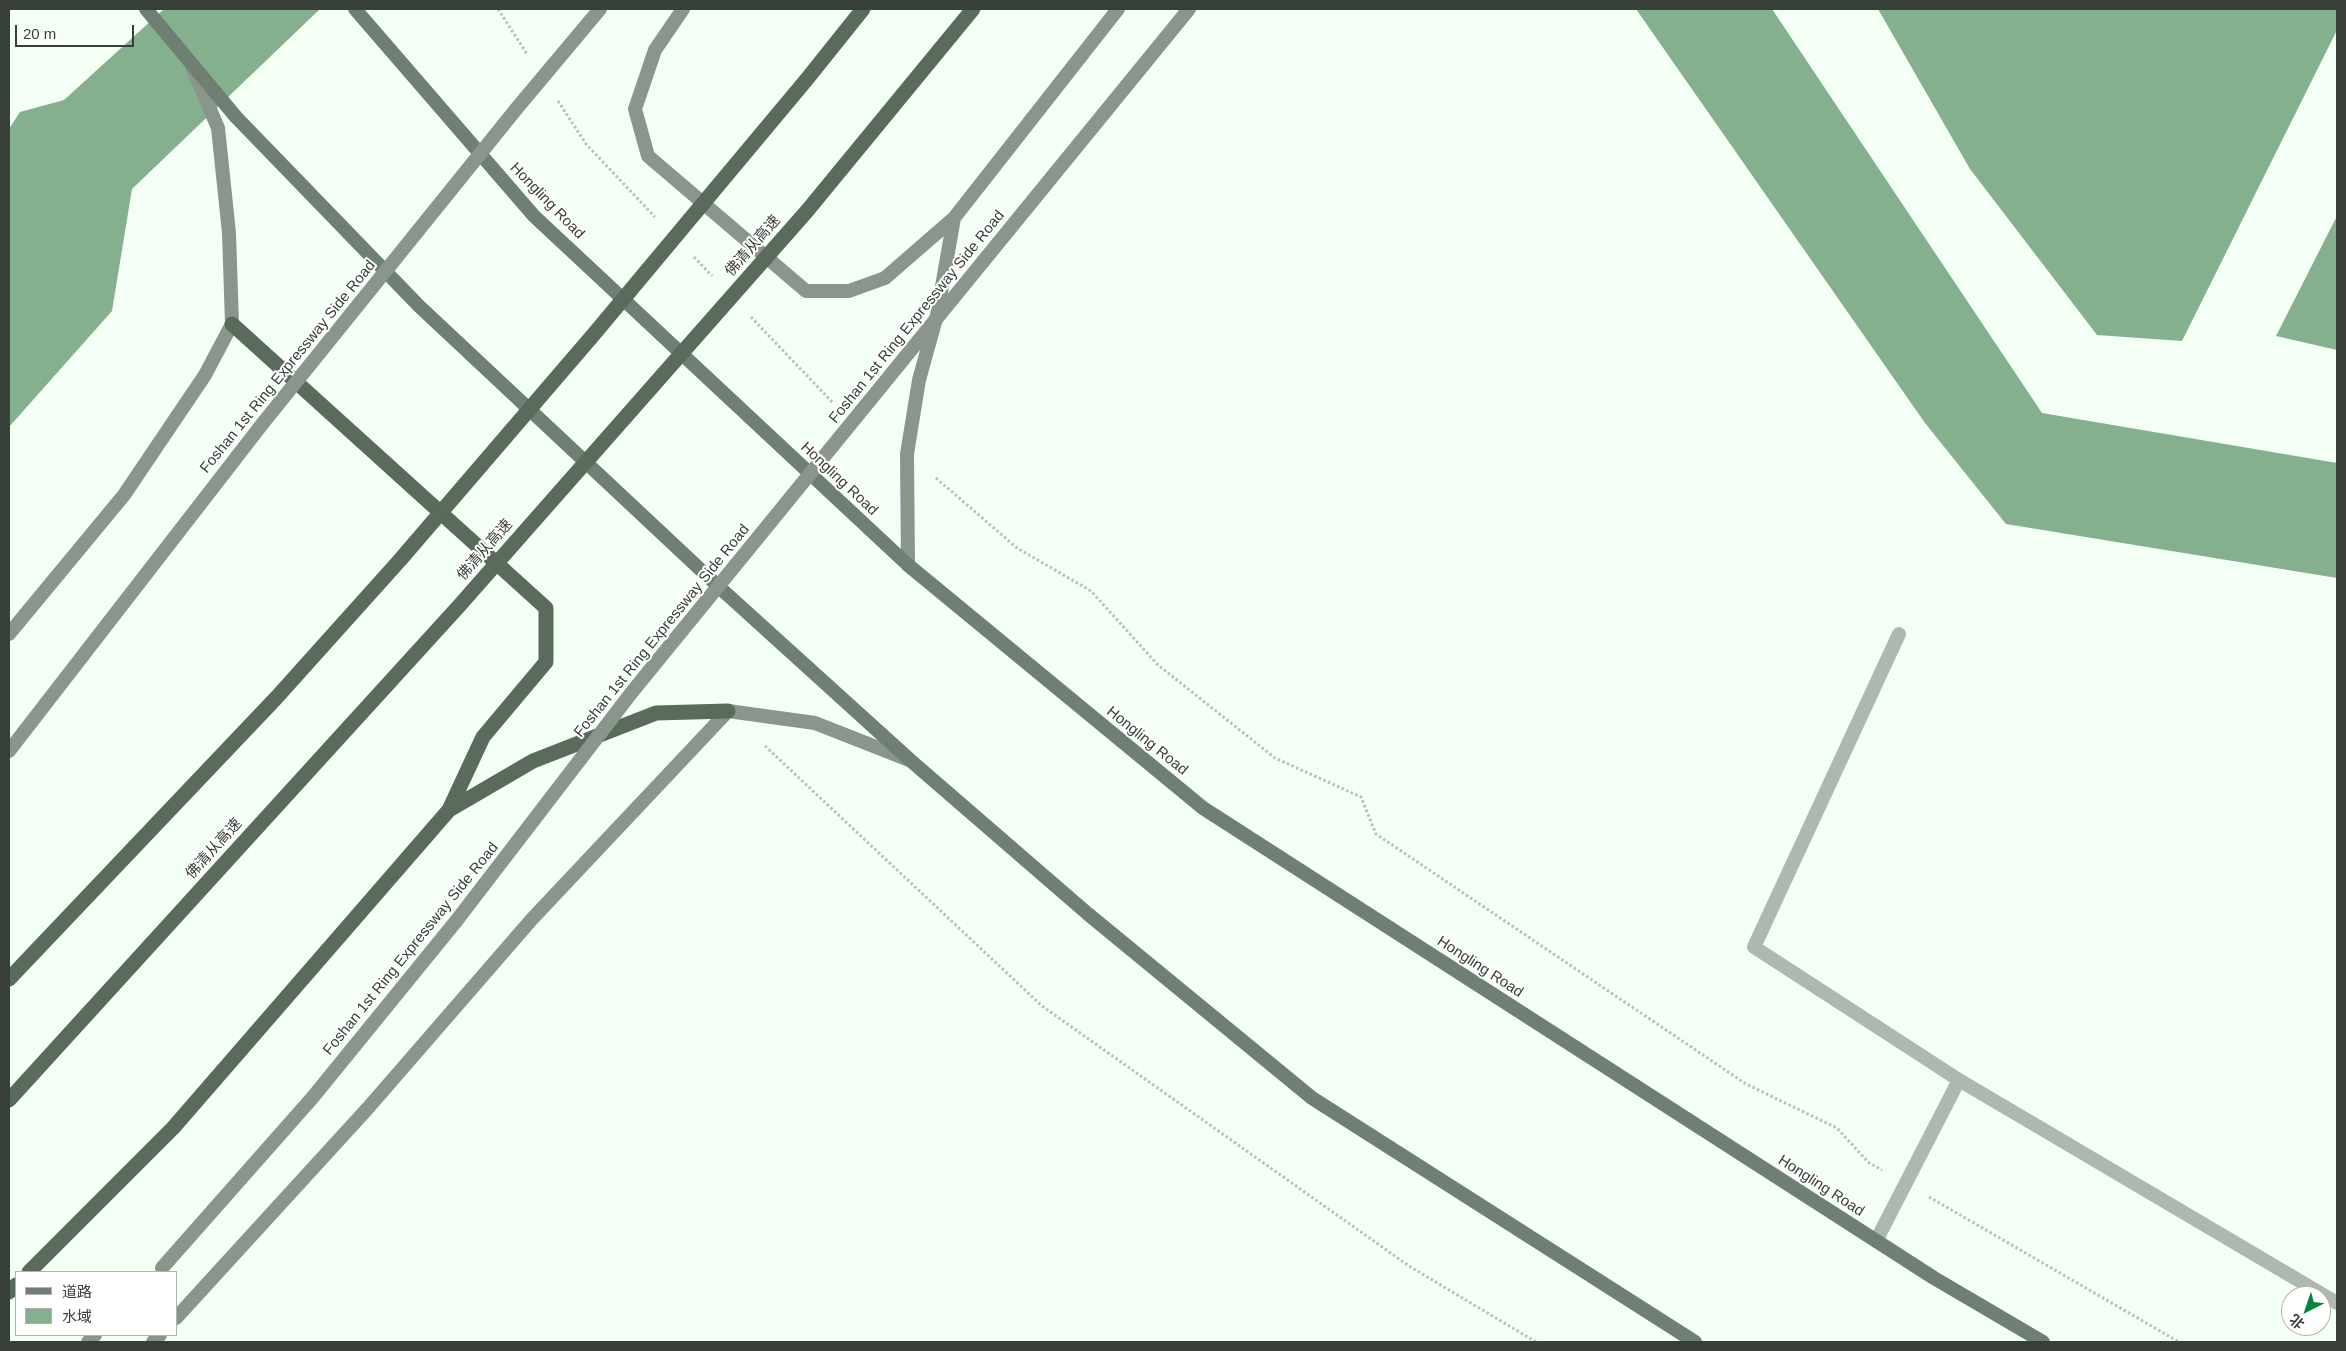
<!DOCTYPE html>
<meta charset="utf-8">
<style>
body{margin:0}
#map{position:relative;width:2346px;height:1351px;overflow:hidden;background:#f4fff6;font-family:Helvetica,"Noto Sans SC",sans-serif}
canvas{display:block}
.frame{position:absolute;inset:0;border:10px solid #383f39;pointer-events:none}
.legend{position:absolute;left:15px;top:1271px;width:162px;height:65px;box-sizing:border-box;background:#fff;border:1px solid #afb2b0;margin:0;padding:6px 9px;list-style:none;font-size:15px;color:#383f39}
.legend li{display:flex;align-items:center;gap:10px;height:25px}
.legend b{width:25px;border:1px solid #afb2b0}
.north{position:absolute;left:2281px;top:1286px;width:50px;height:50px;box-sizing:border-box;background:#fff;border:1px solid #afb2b0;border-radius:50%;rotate:221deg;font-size:14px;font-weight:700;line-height:20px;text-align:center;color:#383f39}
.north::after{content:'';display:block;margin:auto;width:18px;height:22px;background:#06843e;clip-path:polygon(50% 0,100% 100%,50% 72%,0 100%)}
.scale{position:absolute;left:15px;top:25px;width:119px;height:22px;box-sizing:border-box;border:2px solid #383f39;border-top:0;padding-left:6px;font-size:15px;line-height:18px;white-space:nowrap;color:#383f39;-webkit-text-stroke:4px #fff;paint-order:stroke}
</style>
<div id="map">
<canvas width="2346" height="1351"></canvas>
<div class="frame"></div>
<ul class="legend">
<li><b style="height:6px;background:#707f73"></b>道路</li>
<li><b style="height:14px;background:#85b08e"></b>水域</li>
</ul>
<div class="north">北</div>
<div class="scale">20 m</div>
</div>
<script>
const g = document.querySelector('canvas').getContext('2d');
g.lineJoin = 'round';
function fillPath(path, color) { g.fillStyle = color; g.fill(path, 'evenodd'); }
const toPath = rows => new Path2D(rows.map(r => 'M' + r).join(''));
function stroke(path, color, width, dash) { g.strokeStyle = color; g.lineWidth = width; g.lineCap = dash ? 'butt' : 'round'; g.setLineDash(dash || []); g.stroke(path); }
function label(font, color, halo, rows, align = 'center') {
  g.font = font + ' Helvetica,"Noto Sans SC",sans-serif'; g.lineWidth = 4; g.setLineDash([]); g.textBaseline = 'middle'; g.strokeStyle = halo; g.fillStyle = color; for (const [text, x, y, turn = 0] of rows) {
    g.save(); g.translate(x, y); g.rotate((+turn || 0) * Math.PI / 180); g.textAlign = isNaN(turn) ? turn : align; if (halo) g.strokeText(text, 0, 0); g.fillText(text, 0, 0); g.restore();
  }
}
const water = toPath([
 [164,9,320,9,132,189,112,311,9,427,9,129,20,112,64,100],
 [1636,9,1772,9,2042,413,2337,463,2337,578,2006,524,1925,423],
 [1878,9,2337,9,2337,30,2182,341,2097,335,1970,169],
 [2337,216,2337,350,2276,336]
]);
const path = toPath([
 [498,9,527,54],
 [558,101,586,144,655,217],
 [694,257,712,276],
 [751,317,833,403],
 [936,478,1017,548,1091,591,1158,665,1275,758,1361,797,1376,834,1746,1084,1837,1128,1868,1162,1882,1170],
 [765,746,1042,1006,1409,1266,1536,1342],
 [1929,1197,2179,1342]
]);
const minor = toPath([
 [1899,634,1754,947,1959,1080,2337,1303],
 [1876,1241,1959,1080]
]);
const secondary = toPath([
 [683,9,655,50,635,109,648,156,806,291,849,291,885,278,954,218,1118,9],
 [908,565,907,454,919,380,937,315,954,218],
 [9,634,124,495,205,375,232,324,229,233,218,128,192,67],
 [176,1318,368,1108,532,919,728,711,815,723,909,760],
 [88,1342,95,1335],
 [153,1342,160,1335]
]);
const primary = toPath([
 [146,9,236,117,419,306,719,587,910,760,1088,914,1312,1098,1695,1342],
 [355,9,534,216,908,565,1203,808,1934,1278,2043,1342]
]);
const motorway = toPath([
 [449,810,533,761,656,713,728,711],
 [29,1272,173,1128,449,810,483,737,546,662,546,608,232,324],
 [9,1292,16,1285]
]);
const secondaryBridge = toPath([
 [9,751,263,423,517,108,600,9],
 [162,1268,313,1097,457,920,632,692,1189,9]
]);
const motorwayBridge = toPath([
 [9,979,277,697,400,560,594,334,807,79,863,9],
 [9,1100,459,606,807,211,973,9]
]);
const streetNames = [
 ["Hongling Road",547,201,46],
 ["佛清从高速",753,246,-49],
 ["Foshan 1st Ring Expressway Side Road",917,317,-51],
 ["Foshan 1st Ring Expressway Side Road",288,367,-51],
 ["Hongling Road",839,479,43],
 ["佛清从高速",485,550,-49],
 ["Foshan 1st Ring Expressway Side Road",662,631,-51],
 ["Hongling Road",1147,741,39],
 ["佛清从高速",214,849,-48],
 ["Foshan 1st Ring Expressway Side Road",411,949,-51],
 ["Hongling Road",1480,967,33],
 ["Hongling Road",1821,1186,33]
];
fillPath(water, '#85b08e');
stroke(path, '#b8c1b9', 3, [2.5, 2.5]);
stroke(minor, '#afb7b1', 14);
stroke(secondary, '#8a968c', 14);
stroke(primary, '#707f73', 14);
stroke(motorway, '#5a6a5d', 15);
stroke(secondaryBridge, '#8a968c', 14);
stroke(motorwayBridge, '#5a6a5d', 15);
label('15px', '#383f39', '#fff', streetNames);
</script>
